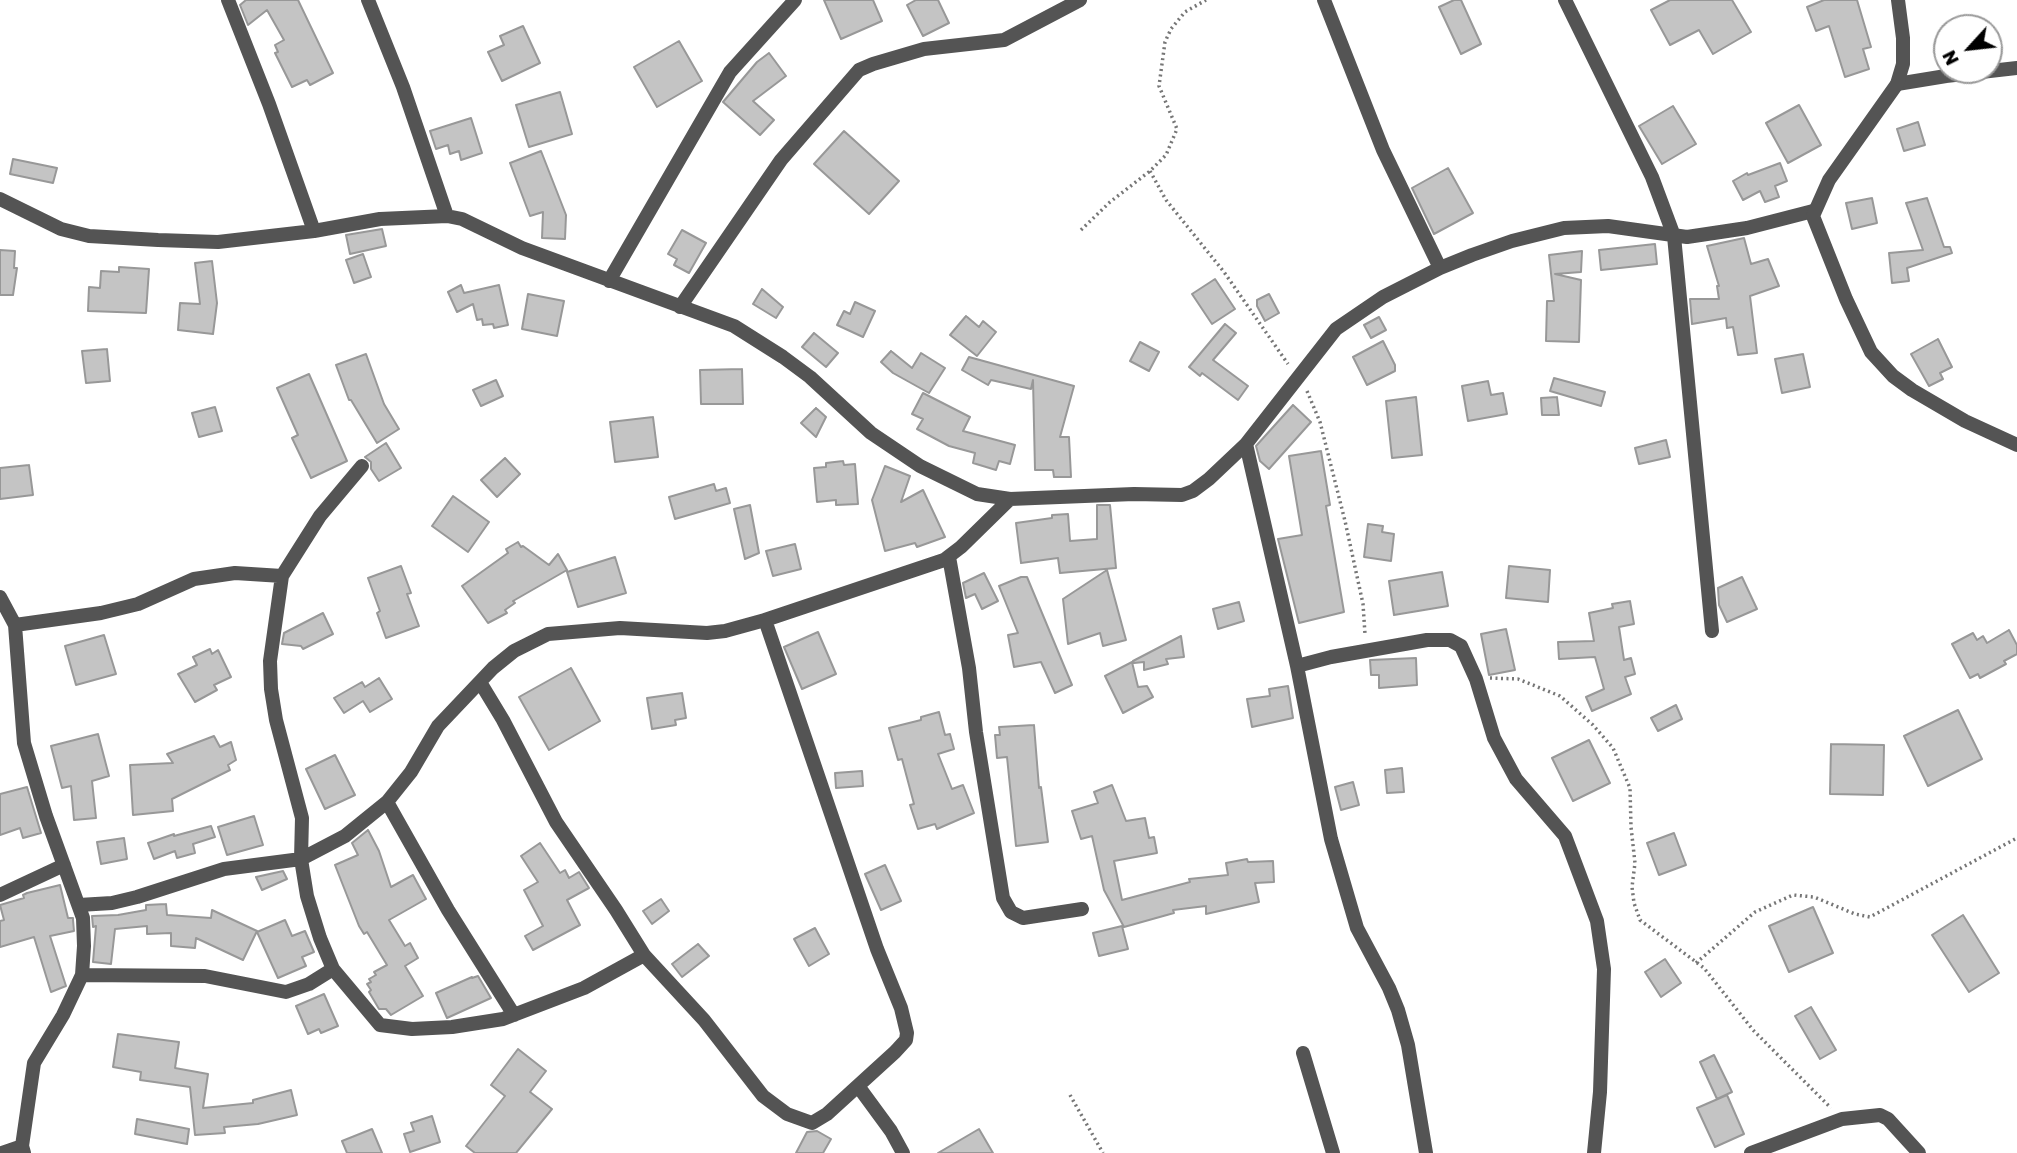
<!DOCTYPE html>
<style>
body{margin:0}
#map{position:relative;width:2017px;height:1153px;overflow:hidden;background:#fff;font-family:Rubik,sans-serif}
canvas{display:block}
.north{position:absolute;left:1933px;top:14px;width:70px;height:70px;box-sizing:border-box;background:#fff;border:2px solid #999;border-radius:50%;rotate:243deg;font-size:19px;font-weight:700;line-height:28px;text-align:center;color:#000}
.north::after{content:'';display:block;margin:auto;width:24px;height:32px;background:#000;clip-path:polygon(50% 0,100% 100%,50% 72%,0 100%)}
</style>
<div id="map">
<canvas width="2017" height="1153"></canvas>
<div class="north">N</div>
</div>
<script>
const g = document.querySelector('canvas').getContext('2d');
g.lineJoin = 'round';
function fillPath(path, color) { g.fillStyle = color; g.fill(path, 'evenodd'); }
const toPath = rows => new Path2D(rows.map(r => 'M' + r).join(''));
function stroke(path, color, width, dash) { g.strokeStyle = color; g.lineWidth = width; g.lineCap = dash ? 'butt' : 'round'; g.setLineDash(dash || []); g.stroke(path); }
const building = toPath([
 [246,0,298,0,333,73,310,85,307,80,292,87,275,53,278,52,275,45,284,40,267,10,248,25,240,5,246,0],
 [824,0,873,0,882,21,841,39,824,0],
 [916,0,938,0,949,23,923,36,907,5,916,0],
 [1454,0,1461,0,1481,44,1461,54,1439,7,1454,0],
 [1670,0,1732,0,1751,32,1713,54,1699,30,1670,45,1651,10,1670,0],
 [1824,0,1857,0,1871,47,1863,49,1869,69,1845,77,1829,26,1816,31,1807,7,1824,0],
 [523,26,540,63,502,81,488,52,504,45,500,36,523,26],
 [679,41,702,81,657,107,634,67,679,41],
 [769,53,786,76,753,101,774,120,760,135,723,102,757,62,769,53],
 [560,92,572,134,529,147,516,105,560,92],
 [1799,105,1821,145,1788,163,1766,123,1799,105],
 [1673,106,1696,144,1662,164,1639,126,1673,106],
 [471,118,482,153,461,160,459,151,450,154,448,145,436,149,430,131,471,118],
 [1918,122,1925,145,1904,151,1897,129,1918,122],
 [844,131,899,181,869,214,814,164,844,131],
 [541,151,566,215,565,239,542,238,543,212,530,216,510,163,541,151],
 [13,159,57,168,53,183,10,174,13,159],
 [1780,163,1787,181,1775,186,1779,197,1765,202,1760,191,1743,200,1733,181,1747,173,1748,175,1780,163],
 [1448,168,1473,213,1434,234,1412,188,1448,168],
 [1872,198,1877,223,1852,229,1846,203,1872,198],
 [1927,198,1944,247,1950,247,1952,253,1907,268,1909,281,1892,283,1889,253,1923,250,1906,203,1927,198],
 [382,229,386,246,350,254,346,235,382,229],
 [682,230,706,243,689,273,674,265,677,259,668,254,682,230],
 [1744,238,1751,264,1768,259,1779,286,1750,296,1757,353,1738,355,1733,327,1727,328,1726,318,1692,324,1690,299,1719,299,1717,286,1719,286,1707,246,1744,238],
 [1655,244,1657,264,1601,270,1599,250,1655,244],
 [0,250,15,251,14,268,17,268,13,295,0,295,0,250],
 [1582,251,1581,272,1555,274,1581,280,1579,342,1546,341,1547,301,1554,301,1549,255,1582,251],
 [363,254,371,277,354,283,346,260,363,254],
 [212,261,217,303,213,334,178,330,180,303,200,304,195,263,212,261],
 [119,267,149,269,146,313,88,311,89,287,100,288,101,271,119,272,119,267],
 [1215,279,1235,309,1212,324,1192,294,1215,279],
 [461,285,464,293,499,285,508,325,494,328,493,324,483,325,482,319,477,320,473,304,457,312,448,292,461,285],
 [762,289,783,307,776,318,753,304,762,289],
 [528,294,564,301,557,336,522,329,528,294],
 [1269,294,1279,313,1265,321,1257,306,1257,300,1269,294],
 [855,302,875,311,863,337,837,325,844,311,850,314,855,302],
 [966,316,979,327,983,321,996,332,977,356,950,335,966,316],
 [1379,317,1386,330,1371,338,1364,325,1379,317],
 [1225,324,1236,333,1213,360,1248,386,1238,400,1202,373,1200,376,1189,367,1225,324],
 [814,333,838,353,826,367,802,347,814,333],
 [1938,339,1952,367,1940,373,1943,379,1929,386,1911,354,1938,339],
 [1383,341,1395,365,1395,371,1367,385,1353,357,1383,341],
 [1140,342,1159,352,1149,371,1130,361,1140,342],
 [107,349,110,381,86,383,82,351,107,349],
 [891,351,912,368,921,353,945,368,929,393,893,373,881,362,891,351],
 [366,354,384,404,399,429,377,443,351,400,349,400,336,365,366,354],
 [1803,354,1810,387,1782,393,1775,359,1803,354],
 [969,357,1074,386,1060,437,1069,437,1071,477,1054,477,1053,470,1035,470,1033,380,1031,389,991,380,988,385,962,370,969,357],
 [742,369,743,404,701,404,700,370,742,369],
 [309,374,347,461,311,478,292,438,298,435,277,388,309,374],
 [1554,378,1605,392,1601,406,1550,391,1554,378],
 [496,380,503,396,481,406,473,390,496,380],
 [1488,381,1491,395,1503,393,1507,414,1468,421,1462,386,1488,381],
 [923,393,970,417,963,431,1015,445,1010,464,999,461,996,470,973,463,975,453,949,446,917,429,923,419,912,414,923,393],
 [1416,397,1422,455,1392,458,1386,401,1416,397],
 [1557,397,1559,415,1542,415,1541,398,1557,397],
 [1293,405,1311,422,1269,469,1260,461,1256,446,1293,405],
 [215,407,222,431,199,437,192,413,215,407],
 [816,408,826,417,816,437,801,423,816,408],
 [653,417,658,457,615,462,610,422,653,417],
 [1666,440,1670,457,1639,464,1635,448,1666,440],
 [386,443,401,468,379,481,371,469,371,462,365,457,386,443],
 [1321,451,1330,505,1326,506,1344,612,1299,623,1278,539,1302,535,1289,456,1321,451],
 [505,458,520,474,497,497,481,480,505,458],
 [843,461,844,465,855,464,858,504,836,505,836,500,817,502,814,468,826,467,826,463,843,461],
 [29,465,33,495,0,499,0,468,29,465],
 [885,466,910,476,901,502,923,490,945,537,917,547,915,543,885,551,872,500,885,466],
 [714,484,716,491,726,488,730,503,675,519,669,497,714,484],
 [453,496,489,522,468,552,432,526,453,496],
 [750,505,759,553,745,559,734,509,750,505],
 [1097,505,1110,505,1116,568,1060,573,1058,558,1021,563,1016,523,1052,518,1052,515,1068,514,1070,541,1097,539,1097,505],
 [1368,524,1383,526,1382,532,1394,534,1391,561,1364,557,1368,524],
 [518,542,521,547,523,546,549,565,558,554,567,570,513,601,515,603,505,610,507,613,488,623,462,586,508,553,506,549,518,542],
 [795,544,801,569,773,576,766,551,795,544],
 [615,557,626,593,578,607,567,572,615,557],
 [401,566,411,593,407,594,419,626,386,638,377,613,380,611,368,578,401,566],
 [1509,566,1550,570,1548,602,1506,598,1509,566],
 [1107,570,1126,640,1103,646,1100,633,1068,644,1063,599,1107,570],
 [1442,572,1448,606,1394,615,1389,581,1442,572],
 [984,573,998,601,982,609,975,594,966,598,963,583,984,573],
 [1021,577,1027,577,1072,685,1055,693,1041,662,1014,667,1008,635,1018,633,999,586,1021,577],
 [1742,577,1757,609,1727,622,1719,605,1718,588,1742,577],
 [1630,601,1634,624,1619,627,1624,660,1631,658,1635,674,1625,677,1631,694,1592,711,1586,697,1604,689,1595,657,1559,659,1558,642,1594,641,1589,613,1613,608,1612,604,1630,601],
 [1239,602,1244,621,1218,629,1213,609,1239,602],
 [323,613,333,634,303,649,301,646,282,644,284,633,323,613],
 [1506,629,1515,670,1489,675,1481,634,1506,629],
 [2009,630,2017,645,2017,654,2004,661,2006,664,1980,678,1978,674,1970,678,1952,644,1973,633,1977,640,1983,636,1987,643,2009,630],
 [818,632,836,674,802,689,784,647,818,632],
 [104,635,116,674,76,685,65,646,104,635],
 [1181,636,1184,657,1166,659,1168,664,1144,670,1144,662,1134,663,1133,661,1181,636],
 [210,649,212,654,218,650,231,677,214,685,217,690,195,702,178,674,197,665,193,657,210,649],
 [1416,658,1417,685,1379,688,1379,675,1371,675,1370,660,1416,658],
 [1132,662,1138,687,1147,686,1153,697,1123,713,1105,676,1132,662],
 [571,668,600,721,549,750,519,697,571,668],
 [379,678,392,699,370,712,363,701,344,713,334,698,362,682,365,687,379,678],
 [1288,686,1293,718,1252,727,1247,699,1270,696,1269,689,1288,686],
 [682,693,686,718,675,720,676,725,652,729,647,698,682,693],
 [1676,705,1682,719,1658,731,1651,718,1676,705],
 [1958,710,1982,759,1928,786,1904,736,1958,710],
 [939,712,945,735,950,734,954,749,938,754,952,789,963,785,974,813,937,829,935,824,918,829,910,805,914,804,902,759,898,760,889,728,921,720,921,717,939,712],
 [1034,725,1039,788,1041,787,1048,842,1016,846,1007,757,997,758,995,735,1000,735,999,727,1034,725],
 [98,734,109,776,92,781,96,818,74,820,71,786,62,788,51,746,98,734],
 [214,736,220,747,231,742,236,760,228,765,230,770,172,799,173,811,133,815,130,765,173,763,167,754,214,736],
 [1589,740,1610,783,1573,801,1552,758,1589,740],
 [1831,744,1884,745,1883,795,1830,794,1831,744],
 [335,755,355,795,325,809,306,769,335,755],
 [1402,768,1404,792,1387,793,1385,770,1402,768],
 [862,771,863,786,836,788,835,773,862,771],
 [1353,782,1359,805,1341,810,1335,787,1353,782],
 [1112,785,1126,821,1145,818,1149,838,1154,837,1157,853,1114,861,1122,900,1190,882,1189,879,1228,875,1226,863,1247,859,1248,862,1273,861,1274,882,1255,883,1259,902,1206,914,1206,906,1173,910,1174,913,1124,927,1104,890,1092,836,1081,839,1072,811,1098,803,1094,792,1112,785],
 [27,787,41,833,23,838,20,828,0,835,0,794,27,787],
 [254,816,263,845,227,855,218,827,254,816],
 [211,826,215,837,193,844,195,853,177,858,175,851,154,859,148,843,174,834,174,836,211,826],
 [368,830,379,851,391,887,413,875,426,899,389,920,405,946,410,943,418,958,405,966,423,996,391,1015,386,1009,379,1009,369,992,371,990,367,984,371,982,369,979,376,975,374,972,387,965,367,932,364,934,359,926,335,865,358,855,352,843,368,830],
 [1674,833,1686,865,1659,875,1647,843,1674,833],
 [124,838,127,859,101,864,97,842,124,838],
 [540,843,560,873,565,870,569,878,579,872,589,888,567,900,580,925,533,950,525,936,543,926,524,890,538,882,521,856,540,843],
 [885,865,901,901,881,910,865,874,885,865],
 [283,871,287,879,262,890,256,877,283,871],
 [60,885,68,918,73,918,73,920,74,931,50,936,66,986,51,992,34,937,0,947,0,921,4,920,0,905,24,898,23,895,27,893,60,885],
 [661,899,669,911,652,924,643,911,661,899],
 [166,904,167,915,211,918,212,910,257,931,243,960,196,938,195,948,171,946,171,933,147,934,147,926,115,929,111,964,93,962,96,926,93,927,92,916,118,915,146,910,146,905,166,904],
 [1813,907,1833,953,1789,972,1769,926,1813,907],
 [1963,915,1999,973,1969,992,1932,935,1963,915],
 [285,920,292,936,305,931,314,952,302,957,306,966,278,978,257,932,285,920],
 [1122,926,1128,949,1099,956,1093,933,1122,926],
 [815,928,829,954,809,966,794,939,815,928],
 [698,944,709,956,682,977,672,964,698,944],
 [1665,959,1681,983,1661,997,1645,972,1665,959],
 [478,976,491,998,447,1018,436,993,472,977,472,978,478,976],
 [324,994,338,1026,321,1033,319,1029,308,1034,296,1006,324,994],
 [1811,1007,1836,1050,1820,1059,1795,1016,1811,1007],
 [118,1034,179,1042,175,1068,208,1074,203,1108,253,1103,253,1100,291,1090,297,1115,258,1124,224,1127,225,1133,195,1135,190,1087,140,1080,141,1072,113,1067,118,1034],
 [518,1049,546,1071,530,1092,552,1109,516,1153,475,1153,466,1146,505,1096,491,1085,518,1049],
 [1714,1055,1732,1092,1717,1099,1700,1062,1714,1055],
 [1727,1095,1744,1134,1715,1147,1697,1108,1727,1095],
 [432,1116,440,1142,410,1152,404,1134,414,1131,411,1123,432,1116],
 [137,1119,189,1129,187,1144,135,1134,137,1119],
 [372,1129,382,1153,347,1153,342,1141,372,1129],
 [979,1129,993,1153,938,1153,979,1129],
 [817,1131,831,1139,823,1153,796,1153,807,1132,817,1131]
]);
const path = toPath([
 [1150,171,1166,200,1224,272,1288,364],
 [1081,230,1110,202,1150,171,1166,155,1177,129,1159,86,1165,42,1171,29,1185,12,1206,0],
 [1307,391,1320,422,1345,521,1363,604,1365,634],
 [1490,678,1518,679,1560,696,1593,725,1613,748,1630,788,1631,827,1635,863,1632,887,1634,903,1640,920,1704,968,1753,1030,1831,1108],
 [1696,963,1755,912,1793,895,1814,897,1855,914,1870,917,2017,838],
 [1070,1095,1103,1153]
]);
const minor = toPath([
 [228,0,269,104,314,231],
 [368,0,403,87,447,216],
 [1324,0,1383,150,1440,268],
 [1565,0,1652,177,1674,236,1712,631],
 [1897,84,1946,76,2017,68],
 [0,199,61,229,89,236,158,240,218,242,314,231,380,219,447,216,462,219,522,248,734,326,783,357,810,377,871,433,920,466,977,494,1010,499,1134,494,1182,495,1193,491,1209,479,1246,444,1336,329,1383,297,1440,268,1472,255,1512,241,1564,228,1608,226,1687,237,1747,228,1813,211],
 [609,281,730,72,795,0],
 [680,307,781,160,859,70,873,64,924,49,1004,40,1080,0],
 [1246,444,1297,666,1331,839,1357,928,1389,988,1398,1010,1408,1045,1426,1153],
 [949,557,969,668,976,732,1003,898,1011,912,1023,918,1082,909],
 [282,576,320,516,362,466],
 [0,597,15,625,24,743,46,816,83,918,84,946,82,975,63,1015,34,1063,22,1146,24,1153],
 [15,625,101,613,138,604,194,579,235,573,282,576,270,661,271,689,276,720,302,818,301,859,307,896,320,938,333,969,380,1025,412,1029,452,1027,503,1019,584,988,644,955],
 [1297,666,1331,657,1427,640,1450,640,1461,646,1476,679,1494,738,1516,779,1565,836,1597,921,1604,969,1600,1092,1594,1153],
 [480,682,503,720,556,822,616,910,644,955,704,1020,763,1096,787,1114,812,1123,827,1114,895,1052,906,1040,907,1033,901,1008,877,949,765,620],
 [387,802,448,910,514,1015],
 [0,895,64,865],
 [79,905,112,903,137,897,224,869,301,859,345,836,387,802,411,772,438,726,493,668,514,651,548,634,620,628,707,633,725,631,765,620,944,560,961,547,1010,499],
 [82,975,205,976,286,992,309,984,333,969],
 [1303,1053,1333,1153],
 [858,1086,891,1131,903,1153],
 [2,1153,22,1146],
 [1751,1153,1842,1119,1880,1115,1888,1119,1919,1153]
]);
const tertiary = toPath([
 [1898,0,1903,38,1903,64,1897,84,1829,180,1813,216,1846,299,1871,352,1893,376,1912,390,1965,421,2017,445]
]);
fillPath(building, '#c4c4c4');
stroke(building, '#989898', 2);
stroke(path, '#767676', 3.5, [2, 3.5]);
stroke(minor, '#545454', 14);
stroke(tertiary, '#545454', 14);
</script>
